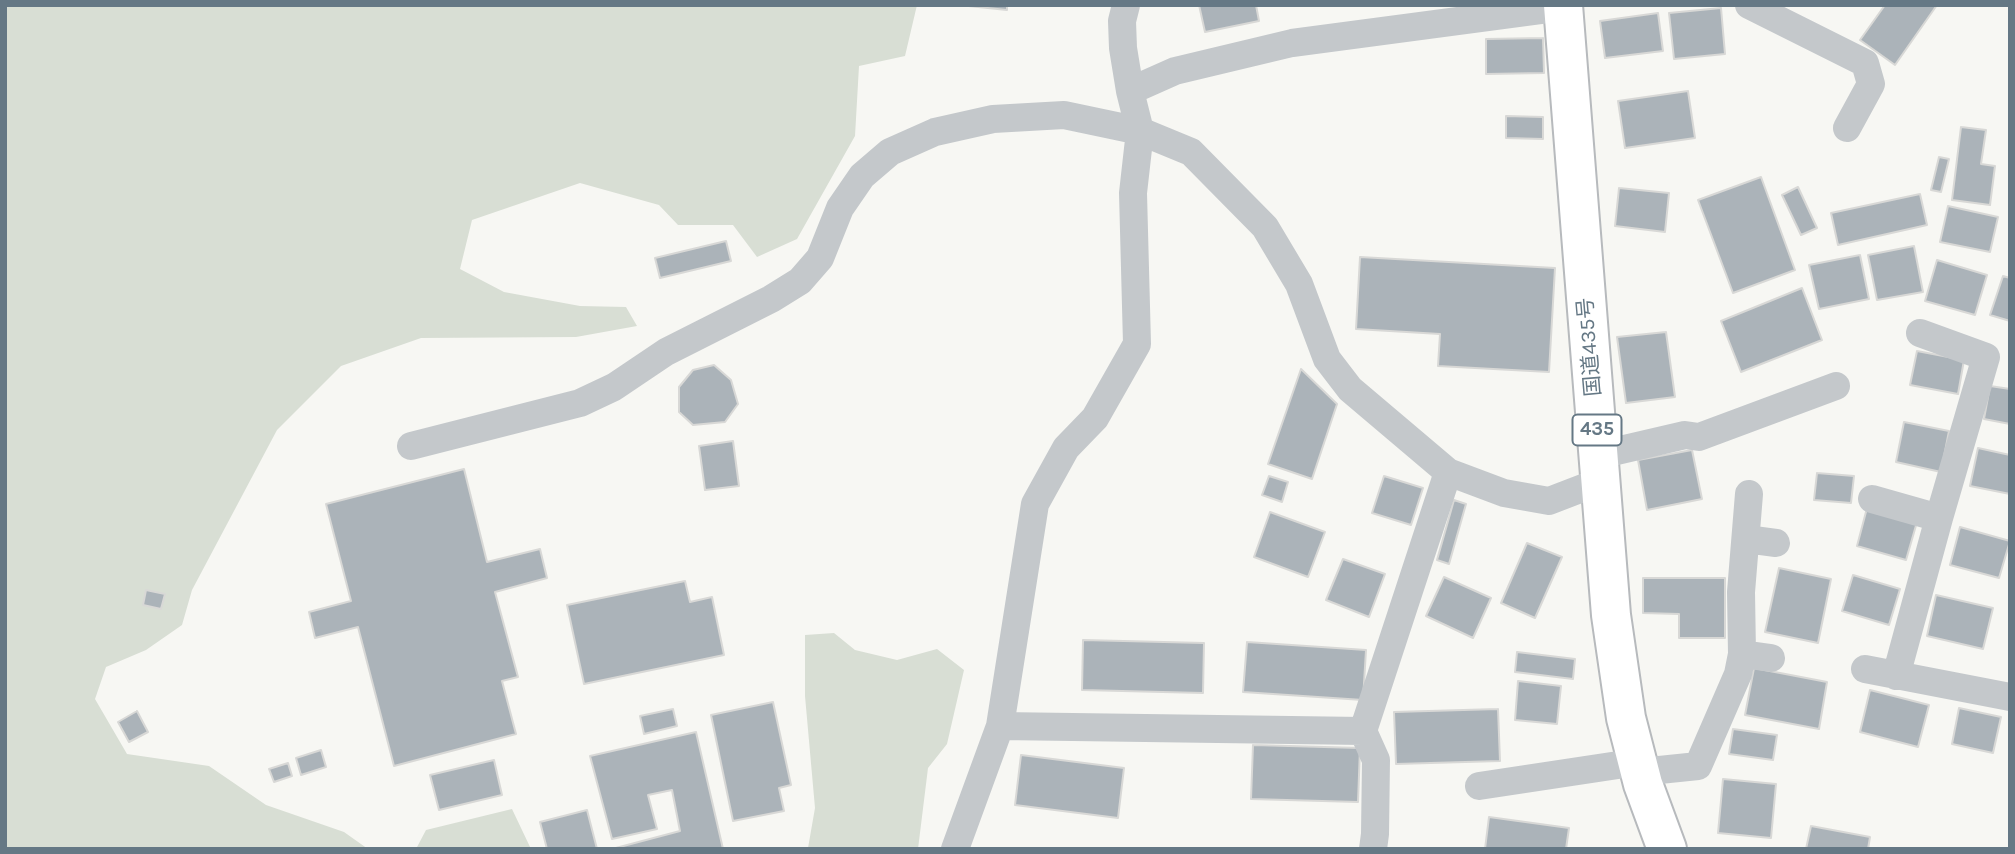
<!DOCTYPE html>
<meta charset="utf-8">
<style>
body{margin:0}
#map{position:relative;width:2015px;height:854px;overflow:hidden;background:#f7f7f3;font-family:Karla,sans-serif}
canvas{display:block}
.frame{position:absolute;inset:0;border:7px solid #657885;pointer-events:none}
</style>
<div id="map">
<canvas width="2015" height="854"></canvas>
<div class="frame"></div>
</div>
<script>
const g = document.querySelector('canvas').getContext('2d');
g.lineJoin = 'round';
function fillPath(path, color) { g.fillStyle = color; g.fill(path, 'evenodd'); }
const toPath = rows => new Path2D(rows.map(r => 'M' + r).join(''));
function stroke(path, color, width, dash) { g.strokeStyle = color; g.lineWidth = width; g.lineCap = dash ? 'butt' : 'round'; g.setLineDash(dash || []); g.stroke(path); }
function label(font, color, halo, rows, align = 'center') {
  g.font = font + ' Karla,"Noto Sans JP",sans-serif'; g.lineWidth = 7; g.setLineDash([]); g.textBaseline = 'middle'; g.strokeStyle = halo; g.fillStyle = color; for (const [text, x, y, turn = 0] of rows) {
    g.save(); g.translate(x, y); g.rotate((+turn || 0) * Math.PI / 180); g.textAlign = isNaN(turn) ? turn : align; if (halo) g.strokeText(text, 0, 0); g.fillText(text, 0, 0); g.restore();
  }
}
const green = toPath([
 [5,5,917,5,905,56,859,66,855,136,797,239,757,257,733,225,678,225,659,205,580,183,472,220,460,269,504,292,580,306,626,307,637,326,576,337,421,338,341,366,277,430,192,590,182,625,146,650,106,667,95,699,127,754,209,766,266,805,344,832,368,849,5,849],
 [834,633,855,650,897,660,937,649,964,670,947,744,928,768,918,849,805,849,808,848,815,808,805,696,805,635],
 [512,809,531,849,416,849,426,830]
]);
const building = toPath([
 [959,5,1007,5,1007,10,959,5],
 [1199,5,1256,5,1259,21,1205,32,1199,5],
 [1885,5,1937,5,1895,65,1860,40,1885,5],
 [1721,8,1725,54,1674,59,1669,13,1721,8],
 [1658,13,1663,51,1605,58,1600,21,1658,13],
 [1543,38,1544,73,1486,74,1486,39,1543,38],
 [1688,91,1695,138,1625,148,1618,101,1688,91],
 [1506,116,1543,117,1543,139,1506,138,1506,116],
 [1961,127,1986,130,1981,164,1995,166,1990,205,1952,200,1961,127],
 [1939,157,1949,159,1941,192,1931,190,1939,157],
 [1761,177,1795,270,1733,293,1698,200,1761,177],
 [1798,187,1817,228,1801,235,1782,195,1798,187],
 [1619,188,1669,193,1665,232,1615,226,1619,188],
 [1920,194,1927,225,1838,245,1831,213,1920,194],
 [1948,206,1998,217,1990,252,1940,242,1948,206],
 [726,241,731,261,660,278,655,258,726,241],
 [1914,246,1923,292,1877,300,1868,255,1914,246],
 [1860,255,1869,299,1819,309,1809,265,1860,255],
 [1360,257,1555,268,1549,372,1438,366,1440,334,1356,329,1360,257],
 [1937,260,1987,275,1975,315,1925,301,1937,260],
 [2003,276,2010,278,2010,321,1990,315,2003,276],
 [1802,288,1822,340,1741,372,1721,321,1802,288],
 [1666,332,1675,397,1626,403,1617,337,1666,332],
 [1917,351,1964,360,1958,394,1910,385,1917,351],
 [714,365,731,380,738,404,725,422,693,425,679,412,679,387,693,370,714,365],
 [1301,369,1337,404,1312,479,1268,464,1301,369],
 [1990,386,2010,389,2010,424,1984,419,1990,386],
 [1904,422,1949,431,1941,472,1896,462,1904,422],
 [733,441,739,486,705,490,699,446,733,441],
 [1978,448,2010,455,2010,494,1970,486,1978,448],
 [1692,450,1702,499,1647,510,1638,460,1692,450],
 [464,469,487,562,540,549,547,578,495,592,518,677,502,681,516,734,394,766,358,627,315,638,309,612,351,601,326,504,464,469],
 [1817,473,1854,476,1851,503,1814,500,1817,473],
 [1269,476,1288,482,1282,502,1262,495,1269,476],
 [1384,476,1423,488,1411,525,1372,513,1384,476],
 [1454,500,1466,504,1449,564,1437,560,1454,500],
 [1867,508,1917,522,1906,560,1857,546,1867,508],
 [1270,512,1325,532,1308,577,1254,557,1270,512],
 [1960,527,2010,541,1999,578,1950,565,1960,527],
 [1527,543,1562,557,1535,618,1501,603,1527,543],
 [1343,559,1385,574,1369,617,1326,600,1343,559],
 [1779,568,1831,579,1818,643,1765,632,1779,568],
 [1853,575,1900,589,1889,625,1842,611,1853,575],
 [1444,577,1491,598,1473,638,1426,616,1444,577],
 [1643,578,1725,578,1725,638,1679,638,1679,614,1643,613,1643,578],
 [685,581,690,602,712,597,724,655,584,684,567,605,685,581],
 [146,590,165,594,161,609,143,605,146,590],
 [1936,595,1993,608,1983,649,1927,636,1936,595],
 [1083,640,1204,643,1203,693,1082,690,1083,640],
 [1247,642,1366,650,1363,700,1243,692,1247,642],
 [1517,652,1575,659,1573,679,1515,672,1517,652],
 [1754,668,1827,682,1819,729,1745,715,1754,668],
 [1518,681,1561,686,1557,724,1515,720,1518,681],
 [1870,690,1929,705,1918,747,1860,732,1870,690],
 [773,702,791,785,779,788,784,811,733,821,711,715,773,702],
 [1959,708,2001,717,1993,753,1952,744,1959,708],
 [673,709,677,726,644,734,640,716,673,709],
 [1498,709,1500,761,1396,764,1394,712,1498,709],
 [137,711,148,732,129,742,118,722,137,711],
 [1733,729,1777,735,1773,760,1729,754,1733,729],
 [696,732,723,849,612,849,680,831,672,790,648,795,657,829,612,839,590,756,696,732],
 [1253,745,1360,748,1358,802,1251,799,1253,745],
 [321,750,326,767,301,775,296,758,321,750],
 [1021,755,1124,768,1118,818,1015,805,1021,755],
 [494,760,502,795,439,810,430,775,494,760],
 [288,763,292,776,274,782,269,769,288,763],
 [1723,779,1776,784,1771,838,1718,833,1723,779],
 [587,810,597,849,547,849,540,822,587,810],
 [1489,817,1569,828,1566,849,1485,849,1489,817],
 [1811,826,1870,837,1868,849,1806,849,1811,826]
]);
const street = toPath([
 [1749,5,1865,63,1871,84,1847,128],
 [1130,91,1175,71,1292,43,1563,7],
 [1920,333,1986,357,1939,518],
 [411,446,580,403,614,387,666,352,771,299,800,281,820,258,840,208,862,176,890,152,935,132,993,119,1064,115,1140,131,1191,152,1265,227,1299,284,1327,359,1350,389,1448,472,1504,493,1549,501,1601,481],
 [1599,455,1685,435,1699,437,1836,386],
 [1872,499,1939,518,1896,676],
 [1746,539,1776,543],
 [1742,654,1771,658],
 [1865,669,2010,697],
 [1000,726,1363,731,1448,472],
 [1363,731,1376,760,1375,834,1373,849],
 [1640,772,1698,766,1738,674,1742,654,1741,592,1749,494],
 [1479,786,1638,762],
 [955,849,1000,726,1035,504,1066,448,1095,418,1137,344,1133,193,1140,131,1130,91,1123,48,1122,21,1126,5]
]);
const highway = toPath([
 [1563,5,1611,615,1626,718,1643,784,1667,849]
]);
const shields = [
 [1597,430,49]
];
const shieldNames = [
 ["435",1597,430]
];
const streetNames = [
 ["国道435号",1590,347,-95]
];
fillPath(green, '#d8ded4');
fillPath(building, '#abb3b9');
stroke(building, '#d8d8d6', 2);
stroke(highway, '#b7babd', 42);
stroke(street, '#c4c8cb', 28);
stroke(highway, '#fff', 38);
for (const [x, y, w] of shields) { const box = new Path2D(); box.roundRect(x - w / 2, y - 15.5, w, 31, 5); g.fillStyle = '#fff'; g.fill(box); stroke(box, '#657885', 2); }
label('bold 19px', '#657885', null, shieldNames);
label('21px', '#657885', '#fff', streetNames);
</script>
